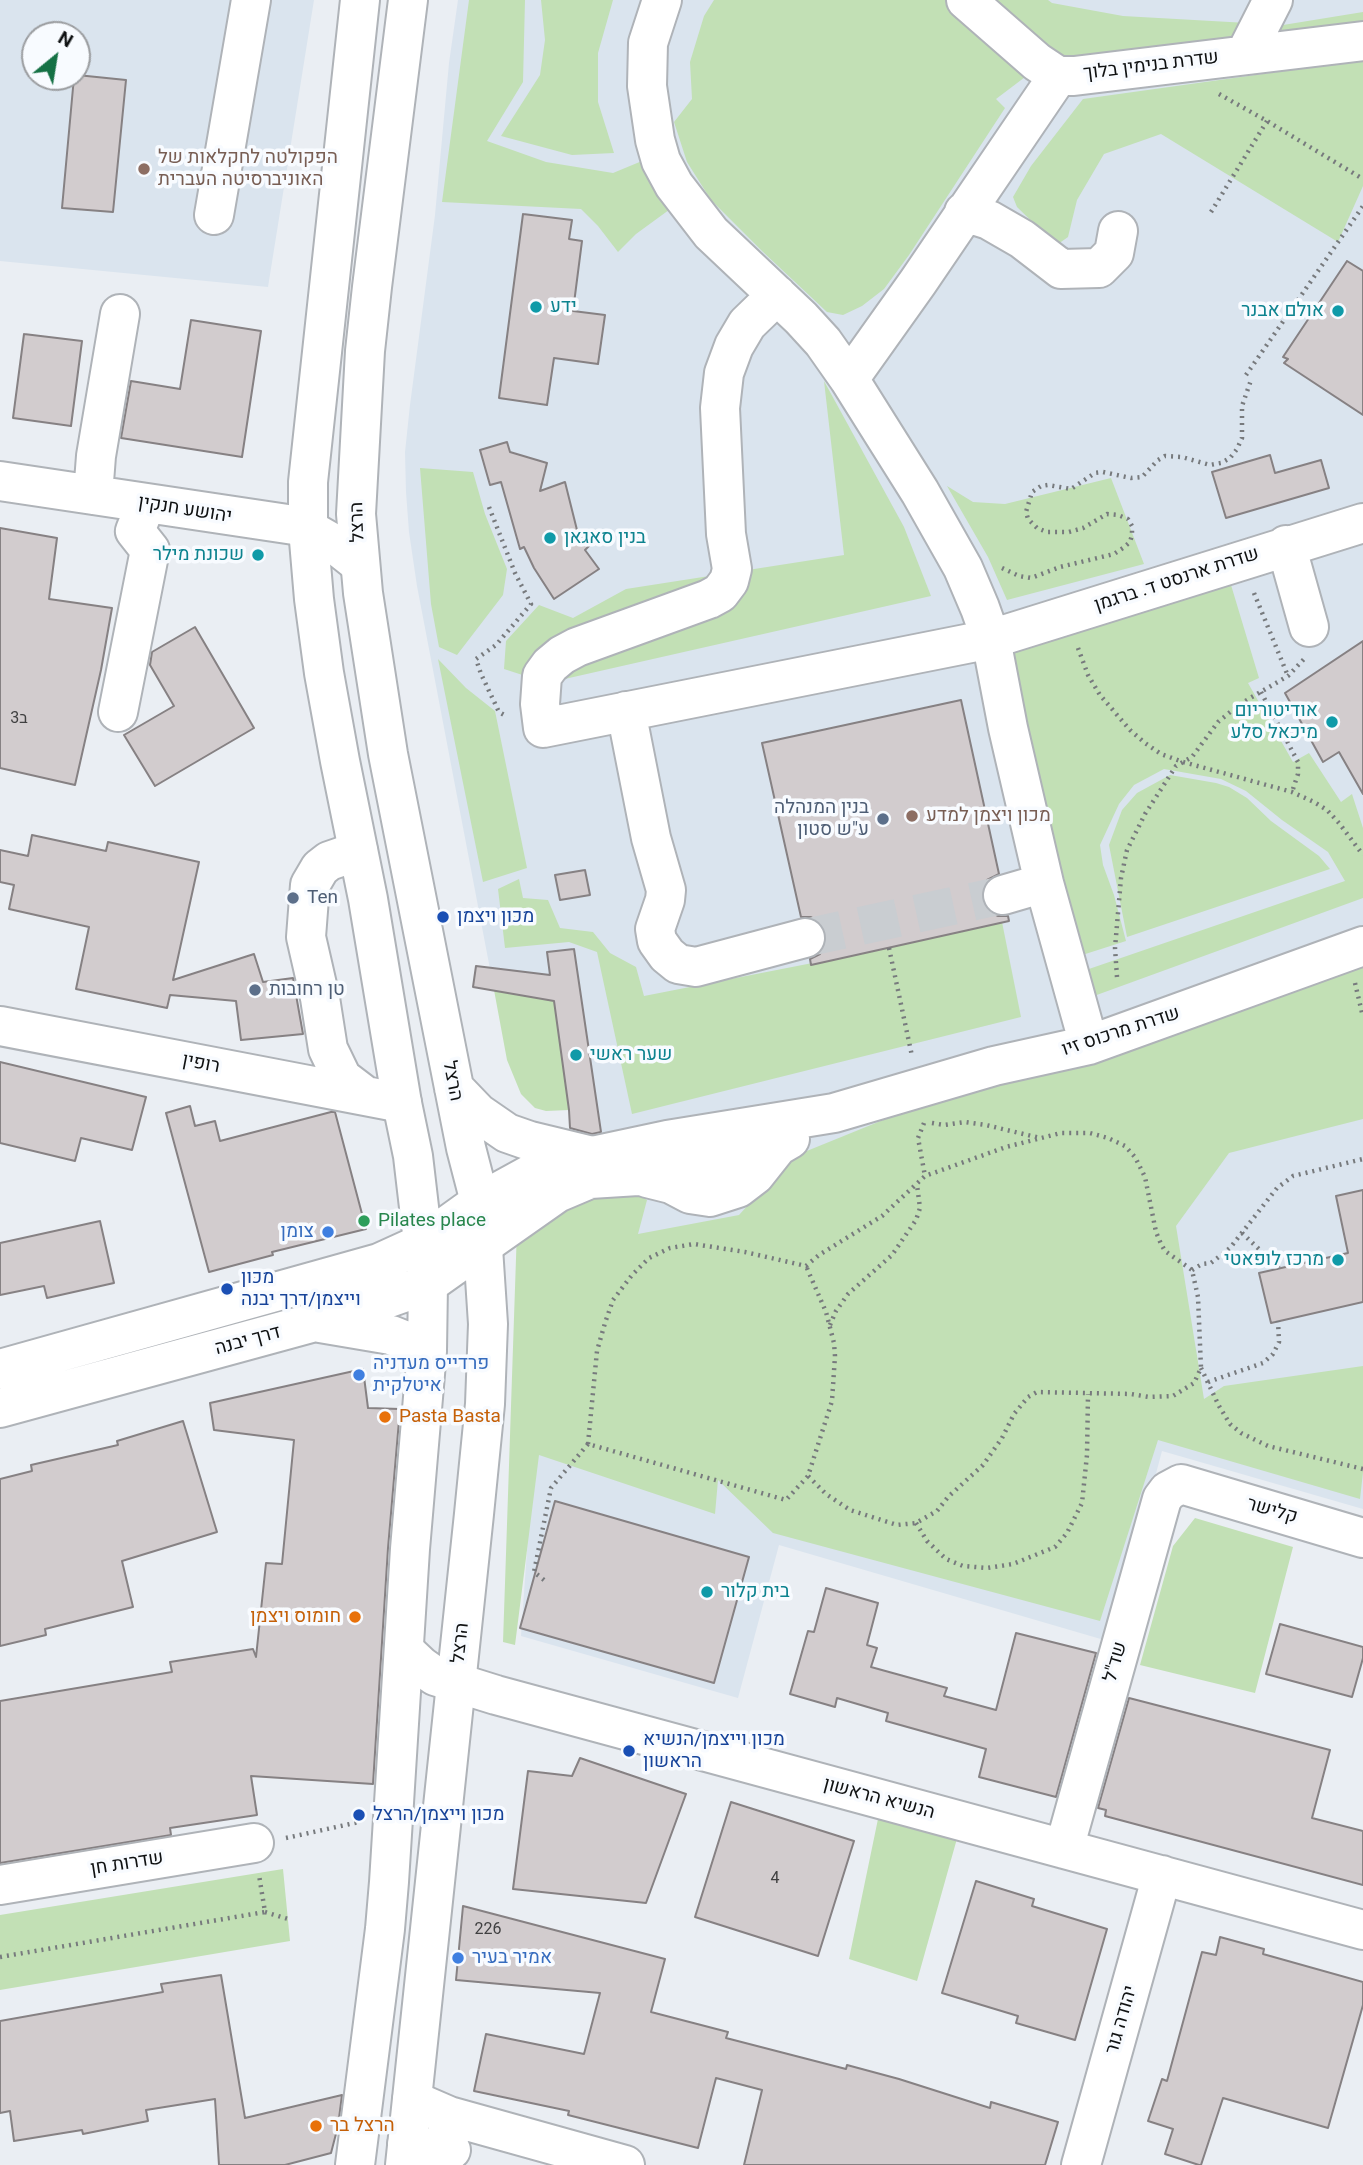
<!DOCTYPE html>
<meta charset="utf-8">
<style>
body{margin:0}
#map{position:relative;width:1363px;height:2165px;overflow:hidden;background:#eaeef3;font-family:Roboto,sans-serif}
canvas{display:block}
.north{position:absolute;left:21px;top:21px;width:70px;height:70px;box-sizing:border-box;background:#f8fbff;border:2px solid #9b9da0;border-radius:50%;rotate:30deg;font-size:19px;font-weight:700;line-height:28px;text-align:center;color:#0f1112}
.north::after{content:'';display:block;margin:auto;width:24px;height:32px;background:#157145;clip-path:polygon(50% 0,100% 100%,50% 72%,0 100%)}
</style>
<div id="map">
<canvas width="1363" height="2165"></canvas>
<div class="north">N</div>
</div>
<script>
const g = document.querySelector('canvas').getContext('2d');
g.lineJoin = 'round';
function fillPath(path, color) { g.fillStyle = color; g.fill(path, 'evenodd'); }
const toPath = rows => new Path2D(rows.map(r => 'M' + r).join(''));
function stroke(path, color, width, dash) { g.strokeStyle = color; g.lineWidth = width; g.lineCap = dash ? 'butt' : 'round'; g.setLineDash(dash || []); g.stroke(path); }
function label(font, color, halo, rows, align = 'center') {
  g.font = font + ' Roboto,Heebo,sans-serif'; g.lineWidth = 7; g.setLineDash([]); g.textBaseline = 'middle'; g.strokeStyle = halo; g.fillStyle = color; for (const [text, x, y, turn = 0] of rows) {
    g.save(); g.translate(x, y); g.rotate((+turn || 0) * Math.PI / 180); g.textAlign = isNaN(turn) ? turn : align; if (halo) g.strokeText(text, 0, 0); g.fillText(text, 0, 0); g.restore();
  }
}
const built = toPath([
 [0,0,314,0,268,287,0,261],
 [35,35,77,35,77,77,35,77],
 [458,0,1363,0,1363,1509,1162,1451,1111,1642,779,1545,738,1698,521,1636,544,1307,571,1162,569,1110,494,990,417,586,409,532,406,492,405,452,410,405,435,215,449,63]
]);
const green = toPath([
 [469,0,525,0,523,82,487,141,546,162,613,173,642,161,673,207,636,234,618,252,598,226,581,209,442,202],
 [541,0,613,0,598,53,598,102,614,153,572,155,501,136,540,75,545,40],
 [714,0,952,0,1033,71,996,99,1005,108,909,255,884,289,862,306,843,315,827,312,762,251,711,200,687,162,674,122,692,99,690,62,704,16],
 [997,0,1048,0,1052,3,1123,16,1283,25,1363,12,1363,29,1070,65],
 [1363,60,1363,186,1338,242,1161,134,1104,154,1077,200,1068,237,1051,249,1050,239,1017,207,1013,197,1031,166,1083,99],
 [824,381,904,527,931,596,547,683,504,669,506,641,539,605,573,618,626,589,844,555],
 [420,468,473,472,485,514,507,569,503,595,457,655,439,647,431,604],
 [1111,478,1144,564,1007,600,988,557,947,486,973,502,1005,504],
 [1225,565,1259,678,1248,683,1293,762,1309,753,1341,802,1352,794,1363,828,1363,898,1061,1008,1054,981,1345,881,1328,852,1282,820,1246,791,1221,779,1164,769,1134,785,1119,804,1100,845,1103,865,1114,895,1126,941,1051,965,986,635],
 [438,659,466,688,495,711,527,868,483,882],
 [1170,775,1216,783,1229,787,1247,798,1271,821,1319,856,1330,869,1127,937,1109,845,1122,810,1137,793],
 [519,879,523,898,548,900,560,928,593,932,610,953,636,967,644,996,889,948,1001,917,1021,1017,632,1114,597,952,569,942,505,948,498,889],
 [1363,956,1363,1119,1229,1153,1176,1226,1204,1399,1224,1386,1363,1366,1363,1472,1360,1499,1158,1440,1100,1621,773,1533,718,1480,715,1514,539,1455,515,1645,503,1642,517,1229,579,1205,588,1187,617,1182,647,1200,638,1234,739,1215,792,1157,952,1092],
 [494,990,554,1001,569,1110,546,1111,535,1108,521,1094,507,1060],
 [1195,1518,1293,1547,1255,1693,1140,1665,1173,1546],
 [878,1819,958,1835,917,1981,849,1959],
 [283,1869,290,1941,0,1990,0,1915]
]);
const building = toPath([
 [77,75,126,80,113,212,62,208,74,77,77,75],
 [523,214,572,220,569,239,582,241,573,311,605,315,598,364,554,358,547,405,499,398,523,214],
 [1347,261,1363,271,1363,415,1284,363,1288,359,1283,357,1347,261],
 [191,320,261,331,242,457,121,438,131,381,180,389,191,320],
 [24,334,82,341,71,426,13,418,24,334],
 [507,442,510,452,547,463,540,491,565,482,577,530,589,546,585,550,599,569,554,599,534,568,524,547,520,549,501,482,490,485,480,450,507,442],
 [1270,455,1275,473,1321,460,1329,488,1226,518,1212,472,1270,455],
 [0,528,57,538,49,599,112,608,101,670,75,785,0,768,0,528],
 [195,627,254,728,155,786,124,735,174,706,150,665,152,652,195,627],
 [1363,641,1363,794,1339,752,1323,762,1285,693,1363,641],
 [961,700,999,874,987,880,982,889,982,900,988,911,998,916,1008,916,1009,921,811,965,810,959,820,954,826,944,826,933,820,922,811,917,801,917,762,743,961,700],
 [32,835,106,851,108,842,199,862,173,980,254,954,263,982,293,978,303,1034,241,1040,236,1001,170,995,167,1008,76,989,89,927,9,909,14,885,0,882,0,850,28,856,32,835],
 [585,870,590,895,560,900,555,875,585,870],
 [574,949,601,1132,592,1134,570,1128,569,1110,554,1001,473,987,476,966,550,975,547,952,574,949],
 [0,1062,146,1097,132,1150,81,1138,75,1161,0,1143,0,1062],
 [190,1106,195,1126,215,1121,220,1141,331,1112,335,1112,366,1229,272,1252,273,1255,209,1272,166,1113,190,1106],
 [1363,1190,1363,1302,1271,1323,1259,1273,1348,1253,1336,1196,1363,1190],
 [100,1221,114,1283,47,1298,44,1286,0,1295,0,1243,100,1221],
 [363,1369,368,1408,400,1409,388,1548,373,1784,251,1776,257,1815,170,1828,171,1835,0,1863,0,1701,172,1672,170,1662,253,1649,256,1657,266,1563,282,1564,294,1440,214,1430,210,1403,363,1369],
 [183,1421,217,1532,122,1561,133,1607,45,1629,46,1635,0,1646,0,1479,32,1471,31,1465,118,1445,117,1441,183,1421],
 [555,1501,749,1557,714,1683,520,1628,555,1501],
 [826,1588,878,1603,867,1645,877,1648,871,1667,947,1688,944,1696,996,1710,1016,1633,1096,1653,1056,1797,979,1777,986,1749,886,1721,888,1713,837,1698,835,1707,790,1694,808,1631,814,1632,826,1588],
 [1280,1624,1363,1647,1363,1658,1352,1697,1266,1674,1280,1624],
 [1129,1698,1330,1750,1312,1818,1363,1831,1363,1885,1105,1816,1106,1810,1098,1808,1129,1698],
 [580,1758,686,1794,646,1903,513,1889,528,1771,572,1776,580,1758],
 [731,1802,854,1841,818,1956,695,1917,731,1802],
 [976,1881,1034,1899,1032,1906,1107,1929,1075,2040,1016,2023,1018,2016,942,1993,976,1881],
 [463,1906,665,1959,651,2012,728,2032,726,2038,846,2069,847,2065,899,2079,990,2108,991,2102,1058,2122,1045,2165,744,2165,762,2090,716,2078,698,2148,568,2115,569,2111,474,2091,486,2034,584,2054,600,1993,456,1980,463,1906],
 [1220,1937,1264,1949,1263,1954,1363,1982,1363,2005,1328,2128,1223,2098,1201,2165,1199,2165,1165,2154,1173,2129,1148,2121,1162,2079,1167,2081,1202,1952,1216,1955,1220,1937],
 [221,1975,245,2118,342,2095,338,2126,331,2153,285,2165,219,2165,215,2099,146,2110,148,2121,83,2134,82,2130,14,2141,10,2111,0,2113,0,2021,163,1992,161,1984,221,1975]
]);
const minorTunnel = toPath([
 [805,938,1003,895]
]);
const path = toPath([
 [1219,94,1267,121,1363,179],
 [1211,212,1267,121],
 [1246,375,1363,206],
 [489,507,515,573,531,604,496,645,476,659,481,674,499,712,506,716],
 [1002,568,1019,576,1031,578,1060,567,1114,554,1123,548,1130,542,1132,535,1132,526,1128,519,1118,515,1107,514,1083,528,1069,532,1047,532,1037,528,1028,519,1026,512,1032,492,1041,486,1048,485,1071,489,1095,473,1103,472,1131,478,1142,477,1158,460,1165,456,1182,457,1210,465,1221,463,1230,458,1237,449,1242,438,1242,406,1251,380],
 [1254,593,1288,676],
 [1078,648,1088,675,1100,695,1130,730,1145,743,1161,754,1183,762,1292,792,1314,802,1327,810,1339,823,1363,855],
 [1261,692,1298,762,1298,774,1292,792],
 [889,948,912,1056],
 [1117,977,1115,948,1121,878,1127,850,1145,814,1176,766,1192,757,1218,722,1240,704,1288,676,1304,659],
 [1355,983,1363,1017],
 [924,1123,918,1138,925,1176],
 [932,1123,944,1125,965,1122,986,1125,1040,1138],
 [1242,1233,1279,1268],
 [1192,1270,1202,1264,1211,1263,1230,1248,1277,1188,1293,1176,1363,1159],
 [830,1325,836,1311,848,1294,892,1255,916,1220,920,1208,917,1185],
 [1201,1368,1219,1406,1230,1424,1241,1433,1268,1446,1363,1469],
 [1208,1382,1263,1363,1273,1354,1279,1342,1278,1321],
 [588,1444,597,1351,605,1323,613,1300,632,1275,649,1258,670,1248,694,1244,745,1252,806,1266,819,1255,882,1216,925,1176,1006,1147,1061,1133,1090,1133,1108,1138,1125,1146,1135,1157,1145,1177,1156,1232,1161,1244,1165,1251,1192,1270,1198,1297,1201,1368,1194,1383,1173,1396,1149,1397,1131,1394,1037,1392,1028,1397,1014,1414,1002,1438,983,1465,948,1497,937,1511,916,1523,897,1525,850,1510,826,1494,808,1476,832,1401,835,1356,834,1343,826,1312,806,1266],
 [916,1523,927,1541,946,1559,963,1566,987,1568,1013,1564,1055,1547,1067,1533,1082,1503,1087,1455,1088,1394],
 [544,1580,534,1572,551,1488,588,1444,786,1500,808,1476],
 [286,1838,359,1822],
 [265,1912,288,1919],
 [0,1957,265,1912,259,1875]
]);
const minor = toPath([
 [662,0,648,43,647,86,655,140,661,161,674,185,711,233,801,318,823,342,849,379,920,492,963,568,980,608,991,639,1008,728,1044,883,1089,1045],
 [966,0,1037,62,1058,76,1074,76,1363,41],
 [1245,55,1273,0],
 [964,212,989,220,1022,239,1061,269,1099,268,1114,253,1118,231],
 [214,215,251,0],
 [777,295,747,324,734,346,724,373,720,408,726,534,732,569,729,581,720,593,709,599,577,647,562,655,550,665,542,676,540,704,543,728,991,639,1363,523],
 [849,379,918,282,1058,76],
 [0,481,294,525,308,529,336,545,360,564],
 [93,495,96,456,120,314],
 [1286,545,1309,627],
 [626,711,651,838,666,890,665,900,655,929,657,941,667,955,678,964,696,967,805,938],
 [118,712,150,550,135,531,146,504],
 [358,851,329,861,320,868,310,885,306,937,320,998,328,1049,342,1078,363,1094],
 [1003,895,1044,883],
 [0,1026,402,1103],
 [647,1178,671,1184,690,1194,710,1197,738,1188,755,1175,778,1146],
 [480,1202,531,1174,592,1156,667,1140,834,1113,994,1066,1089,1045,1363,946],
 [483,1245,557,1193,590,1179,638,1176,689,1169,778,1146,790,1139],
 [404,1650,421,1666,435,1676,496,1695,1363,1930],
 [1064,1849,1162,1499,1168,1491,1181,1484,1363,1538],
 [0,1885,254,1843],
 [412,2100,449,2116,625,2165],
 [407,2145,451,2150],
 [1081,2165,1162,1875]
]);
const major = toPath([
 [454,1088,478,1113,507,1133,530,1141,592,1156],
 [320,1323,391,1335,416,1345,427,1351],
 [0,1369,379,1263,423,1243,480,1202],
 [0,1408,315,1322,383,1300,428,1284,483,1245],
 [355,2165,385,1929,389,1882,410,1549,427,1351,428,1284,413,1156,402,1103,368,899,340,761,324,673,314,599,308,529,308,482,360,0],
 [405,2165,474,1514,485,1404,488,1324,480,1202,466,1148,388,754,363,593,356,514,365,351,372,287,408,0]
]);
const markers = [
 [144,169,7,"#8d6e63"],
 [536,307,7,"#0f9aa8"],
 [1338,311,7,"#0f9aa8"],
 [550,538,7,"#0f9aa8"],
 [258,555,7,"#0f9aa8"],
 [1332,722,7,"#0f9aa8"],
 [912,816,7,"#8d6e63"],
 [883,819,7,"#5c6f8a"],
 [293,898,7,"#5c6f8a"],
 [443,917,7,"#1a4fb4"],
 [255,990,7,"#5c6f8a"],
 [576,1055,7,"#0f9aa8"],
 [364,1221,7,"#2e9e5b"],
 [328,1232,7,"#3f7fe0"],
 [1338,1260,7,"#0f9aa8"],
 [227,1289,7,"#1a4fb4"],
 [359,1375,7,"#3f7fe0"],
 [385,1417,7,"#e8710a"],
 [707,1592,7,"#0f9aa8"],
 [355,1617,7,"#e8710a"],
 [629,1751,7,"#1a4fb4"],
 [359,1815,7,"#1a4fb4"],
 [458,1958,7,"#3f7fe0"],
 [316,2126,7,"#e8710a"]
];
const numberNames = [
 ["3ב",19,719],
 ["4",775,1879],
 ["226",488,1930]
];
const streetNames = [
 ["שדרת בנימין בלוך",1151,66,-7],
 ["יהושע חנקין",185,510,9],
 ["הרצל",358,522,-92],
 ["שדרת ארנסט ד. ברגמן",1177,580,-18],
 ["שדרת מרכוס זיו",1121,1032,-18],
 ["רופין",201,1064,11],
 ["הרצל",452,1081,79],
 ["דרך יבנה",248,1341,-15],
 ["קלישר",1272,1511,16],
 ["הרצל",461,1643,-84],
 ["שד\"ל",1116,1662,-74],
 ["הנשיא הראשון",879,1799,15],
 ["שדרות חן",127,1864,-9],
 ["יהודה גור",1122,2020,-74]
];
const educationNames = [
 ["הפקולטה לחקלאות של",158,158],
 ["האוניברסיטה העברית",158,180],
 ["מכון ויצמן למדע",926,816]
];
const cultureNames = [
 ["ידע",550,307],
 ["אולם אבנר",1324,311,"right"],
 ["בנין סאגאן",564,538],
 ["שכונת מילר",244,555,"right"],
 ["אודיטוריום",1318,711,"right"],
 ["מיכאל סלע",1318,733,"right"],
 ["שער ראשי",590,1055],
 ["מרכז לופאטי",1324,1260,"right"],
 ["בית קלור",721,1592]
];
const serviceNames = [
 ["בנין המנהלה",869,808,"right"],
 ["ע\"ש סטון",869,830,"right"],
 ["Ten",307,898],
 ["טן רחובות",269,990]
];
const transitNames = [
 ["מכון ויצמן",457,917],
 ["מכון",241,1278],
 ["וייצמן/דרך יבנה",241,1300],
 ["מכון וייצמן/הנשיא",643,1740],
 ["הראשון",643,1762],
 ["מכון וייצמן/הרצל",373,1815]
];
const leisureNames = [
 ["Pilates place",378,1221]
];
const shopNames = [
 ["צומן",314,1232,"right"],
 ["פרדייס מעדניה",373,1364],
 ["איטלקית",373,1386],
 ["אמיר בעיר",472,1958]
];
const foodNames = [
 ["Pasta Basta",399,1417],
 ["חומוס ויצמן",341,1617,"right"],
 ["הרצל בר",330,2126]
];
fillPath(built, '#dae4ee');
fillPath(green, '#c2e0b5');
fillPath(building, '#d2ccce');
stroke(building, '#868183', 2);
stroke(minorTunnel, '#c9cdd1', 38, [38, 19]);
stroke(minor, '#afb3b8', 42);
stroke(major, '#afb3b8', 42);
stroke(path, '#777a7d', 4.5, [2, 5]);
stroke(minor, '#fff', 38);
stroke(major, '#fff', 38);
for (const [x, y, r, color] of markers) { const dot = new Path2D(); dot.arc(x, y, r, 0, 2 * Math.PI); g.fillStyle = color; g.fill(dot); stroke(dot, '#f8fbff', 2.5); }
label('16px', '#404041', null, numberNames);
label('19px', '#0f1112', '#f8fbff', streetNames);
label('19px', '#785e54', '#f8fbff', educationNames, 'left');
label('19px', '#0d838f', '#f8fbff', cultureNames, 'left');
label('19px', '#4e5e75', '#f8fbff', serviceNames, 'left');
label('19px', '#164399', '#f8fbff', transitNames, 'left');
label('19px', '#27864d', '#f8fbff', leisureNames, 'left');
label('19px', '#366cbe', '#f8fbff', shopNames, 'left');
label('19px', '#c56008', '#f8fbff', foodNames, 'left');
</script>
